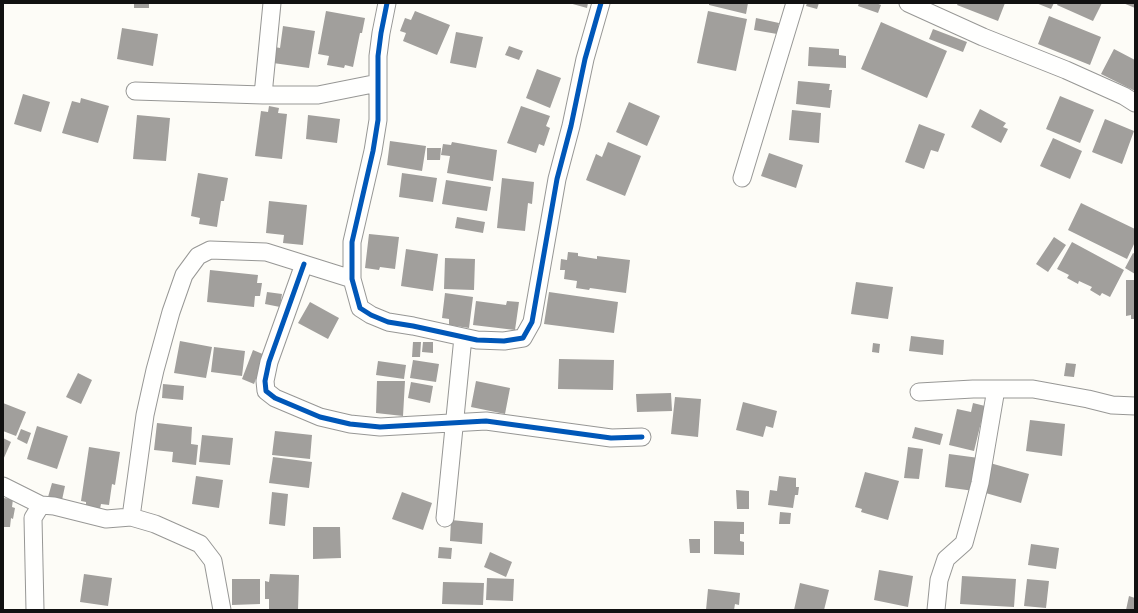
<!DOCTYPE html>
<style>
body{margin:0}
#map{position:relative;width:1138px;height:613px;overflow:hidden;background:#fdfcf7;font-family:Georgia,serif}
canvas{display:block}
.frame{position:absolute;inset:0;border:4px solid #111;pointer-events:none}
</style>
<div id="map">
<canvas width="1138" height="613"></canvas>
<div class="frame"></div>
</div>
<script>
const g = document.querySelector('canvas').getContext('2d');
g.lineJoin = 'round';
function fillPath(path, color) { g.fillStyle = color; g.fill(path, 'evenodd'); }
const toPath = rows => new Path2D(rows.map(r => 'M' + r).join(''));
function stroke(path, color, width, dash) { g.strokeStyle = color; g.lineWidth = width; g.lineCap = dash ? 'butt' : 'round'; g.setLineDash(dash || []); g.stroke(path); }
const building = toPath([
 [134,3,149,3,149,8,134,8],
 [569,3,588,3,587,8],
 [709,3,748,3,746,14,709,5],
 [807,3,819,3,817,9,806,6],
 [859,3,876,3,881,5,878,13,858,6],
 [958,3,1005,3,998,21,957,5],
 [1036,3,1054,3,1051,9],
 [1058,3,1102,3,1093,21,1057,5],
 [1123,3,1135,3,1135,8],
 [326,11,365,18,362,33,360,33,353,67,345,65,344,68,327,65,329,56,318,54],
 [415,11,450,25,437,55,403,41,406,33,400,31,405,18,411,20],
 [708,11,747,19,736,71,697,63],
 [1049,16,1101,37,1090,65,1038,44],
 [756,18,779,23,777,34,754,30],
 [881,22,947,51,927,98,861,69],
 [283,26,315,31,309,68,273,63,275,47,280,48],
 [122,28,158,34,153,66,117,59],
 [933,29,967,42,963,52,929,39],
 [456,32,483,37,476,68,450,63],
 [509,46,523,51,519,60,505,55],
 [809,47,839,49,839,55,846,56,846,68,808,66],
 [1114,49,1135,60,1135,91,1101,74],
 [537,69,561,78,550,108,526,98],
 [798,81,830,84,829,90,832,90,830,108,796,104],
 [23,94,50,102,41,132,14,124],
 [1060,96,1094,110,1080,143,1046,129],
 [81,98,109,106,98,143,62,133,72,101,80,103],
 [629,102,660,116,647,146,616,132],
 [269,106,279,108,278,113,287,114,282,159,255,156,261,111,268,112],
 [521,106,550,116,546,126,550,128,544,146,539,144,536,153,507,143],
 [980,109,1006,123,1003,127,1008,129,1001,143,971,127],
 [792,110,821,113,819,143,789,140],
 [137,115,170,118,166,161,133,159],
 [308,115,340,119,337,143,306,139],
 [1105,119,1134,131,1122,164,1092,152],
 [919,124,945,134,938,152,931,150,924,169,905,162],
 [1053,138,1082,151,1070,179,1040,166],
 [390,141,426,146,422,171,387,165],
 [452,142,497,150,493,181,447,173,450,156,441,155,443,144,451,145],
 [608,142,641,156,625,196,586,180,596,154,602,157],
 [427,148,441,148,440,160,427,160],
 [769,153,803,165,796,188,761,176],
 [198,173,228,178,224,201,221,201,217,227,199,224,200,218,191,216],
 [402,173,437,178,433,202,399,197],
 [502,178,534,182,532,204,528,203,525,231,497,228],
 [446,180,491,187,487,211,442,204],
 [269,201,307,205,303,245,283,243,284,235,266,233],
 [1081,203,1135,229,1135,242,1127,259,1068,230],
 [457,217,485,222,483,233,455,228],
 [369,234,399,237,395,269,380,267,379,270,365,268],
 [1054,237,1066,245,1048,272,1036,264],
 [1072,242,1124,270,1110,297,1102,293,1100,296,1090,290,1092,287,1079,281,1078,284,1067,278,1069,275,1057,269],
 [406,249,438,254,433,291,401,286],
 [568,252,578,253,578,256,597,259,597,256,630,260,626,293,590,288,589,290,576,288,577,281,564,279,565,270,560,270,561,259,567,260],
 [1133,253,1135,254,1135,274,1125,268],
 [445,258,475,259,474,290,444,289],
 [210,270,258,275,257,283,262,283,260,296,255,296,254,307,207,302],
 [1126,280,1135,280,1135,319,1131,319,1131,315,1126,316],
 [856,282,893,287,888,319,851,314],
 [267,292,282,294,280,307,265,304],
 [549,292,618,302,614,333,544,324],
 [445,293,473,297,469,328,449,325,449,319,442,318],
 [476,301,506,305,507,301,519,302,515,330,473,325],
 [310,302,339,318,328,339,298,323],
 [911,336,944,340,943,355,909,351],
 [180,341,212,347,206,378,174,373],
 [413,342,421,342,420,357,412,357],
 [423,342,433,342,433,353,422,352],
 [873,343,880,344,879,353,872,352],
 [214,347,245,351,242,376,211,372],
 [253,350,265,355,254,384,242,379],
 [559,359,614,360,613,390,558,389],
 [413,360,439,364,436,382,410,378],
 [378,361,406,365,404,379,376,375],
 [1066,363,1076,364,1074,377,1064,376],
 [78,373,92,380,81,404,66,397],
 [377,381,405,381,403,416,376,413],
 [476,381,510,388,505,414,471,407],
 [411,382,433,386,430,403,408,398],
 [163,384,184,386,183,400,162,398],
 [671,393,672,411,637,412,636,394],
 [675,397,701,399,698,437,671,434],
 [743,402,777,411,773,428,766,426,763,437,736,430],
 [3,403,26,412,16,436,3,431],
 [973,403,985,406,974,451,949,445,957,409,971,412],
 [1030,420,1065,424,1062,456,1026,451],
 [157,423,192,427,191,444,198,445,196,465,172,462,173,452,154,450],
 [37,426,68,436,57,469,27,459],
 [915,427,943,434,940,445,912,438],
 [21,429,31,433,27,444,17,439],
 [275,431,312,435,310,459,272,455],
 [202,435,233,438,230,465,199,462],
 [3,438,11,442,3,460],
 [89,447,120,452,115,485,112,484,109,505,101,504,100,509,86,506,86,502,81,501],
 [908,447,923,449,919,479,904,478],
 [949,454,979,458,974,491,945,487],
 [273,457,312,462,309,488,269,483],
 [990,463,1029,474,1021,503,982,492],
 [865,472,899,481,888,520,861,512,862,509,855,507],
 [196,476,223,480,219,508,192,504],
 [779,476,796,478,796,487,799,487,798,495,795,495,793,508,768,505,770,490,777,491],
 [52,483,65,486,62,500,48,497],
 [736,490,749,491,749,509,737,509],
 [272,492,288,494,285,526,269,524],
 [402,492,432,503,423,530,392,519],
 [3,498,13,499,12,507,15,508,13,519,11,518,10,527,3,527],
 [780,512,791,513,790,524,779,524],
 [451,520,483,523,482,544,450,541],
 [714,521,744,522,744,534,740,534,740,541,744,542,744,555,714,554],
 [313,527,340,527,341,558,313,559],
 [689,539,700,539,700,553,690,553],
 [1031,544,1059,548,1056,569,1028,565],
 [439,547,452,548,451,559,438,558],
 [490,552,512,562,506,577,484,567],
 [879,570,913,576,908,607,874,600],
 [84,574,112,578,108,606,80,602],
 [270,574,299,575,298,610,269,610,269,599,265,599,265,581,269,582],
 [962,576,1016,579,1014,607,960,604],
 [487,578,514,579,513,601,486,600],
 [232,579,260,579,260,604,232,605],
 [1027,579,1049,581,1046,608,1024,606],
 [443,582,484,583,483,605,442,604],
 [800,583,829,590,824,610,794,610],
 [708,589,740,593,739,605,735,604,734,610,706,610],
 [1129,596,1135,598,1135,610,1126,610]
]);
const minor = toPath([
 [387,3,381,33,378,56,378,120,373,151,352,242,352,279,360,308,371,315,388,322,413,326,477,340,504,341,523,338,532,322,557,179,571,126,585,59,601,3],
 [908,3,983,37,1066,70,1124,96,1135,103],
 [135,91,263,95,318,95,378,83],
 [263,95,272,3],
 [742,178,795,3],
 [304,264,269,362,265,381,266,391,275,398,320,417,350,424,380,427,486,421,611,438,642,437],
 [919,392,973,389,1033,389,1088,399,1112,405,1135,406],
 [3,486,41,505],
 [131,517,145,415,155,370,171,312,184,275,198,256,210,250,266,252,352,279],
 [445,518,463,337],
 [35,610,33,518,41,505,54,506,106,519,131,517,155,524,200,544,213,561,222,610],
 [936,610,939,580,946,559,964,543,972,514,980,483,996,389]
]);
const cycleway = toPath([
 [387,3,381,33,378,56,378,120,373,151,352,242,352,279,360,308,371,315,388,322,413,326,477,340,504,341,523,338,532,322,557,179,571,126,585,59,601,3],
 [304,264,269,362,265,381,266,391,275,398,320,417,350,424,380,427,486,421,611,438,642,437]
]);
fillPath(building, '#a19f9c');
stroke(minor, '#979795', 19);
stroke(minor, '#fffffe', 17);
stroke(cycleway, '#0057b8', 5);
</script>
